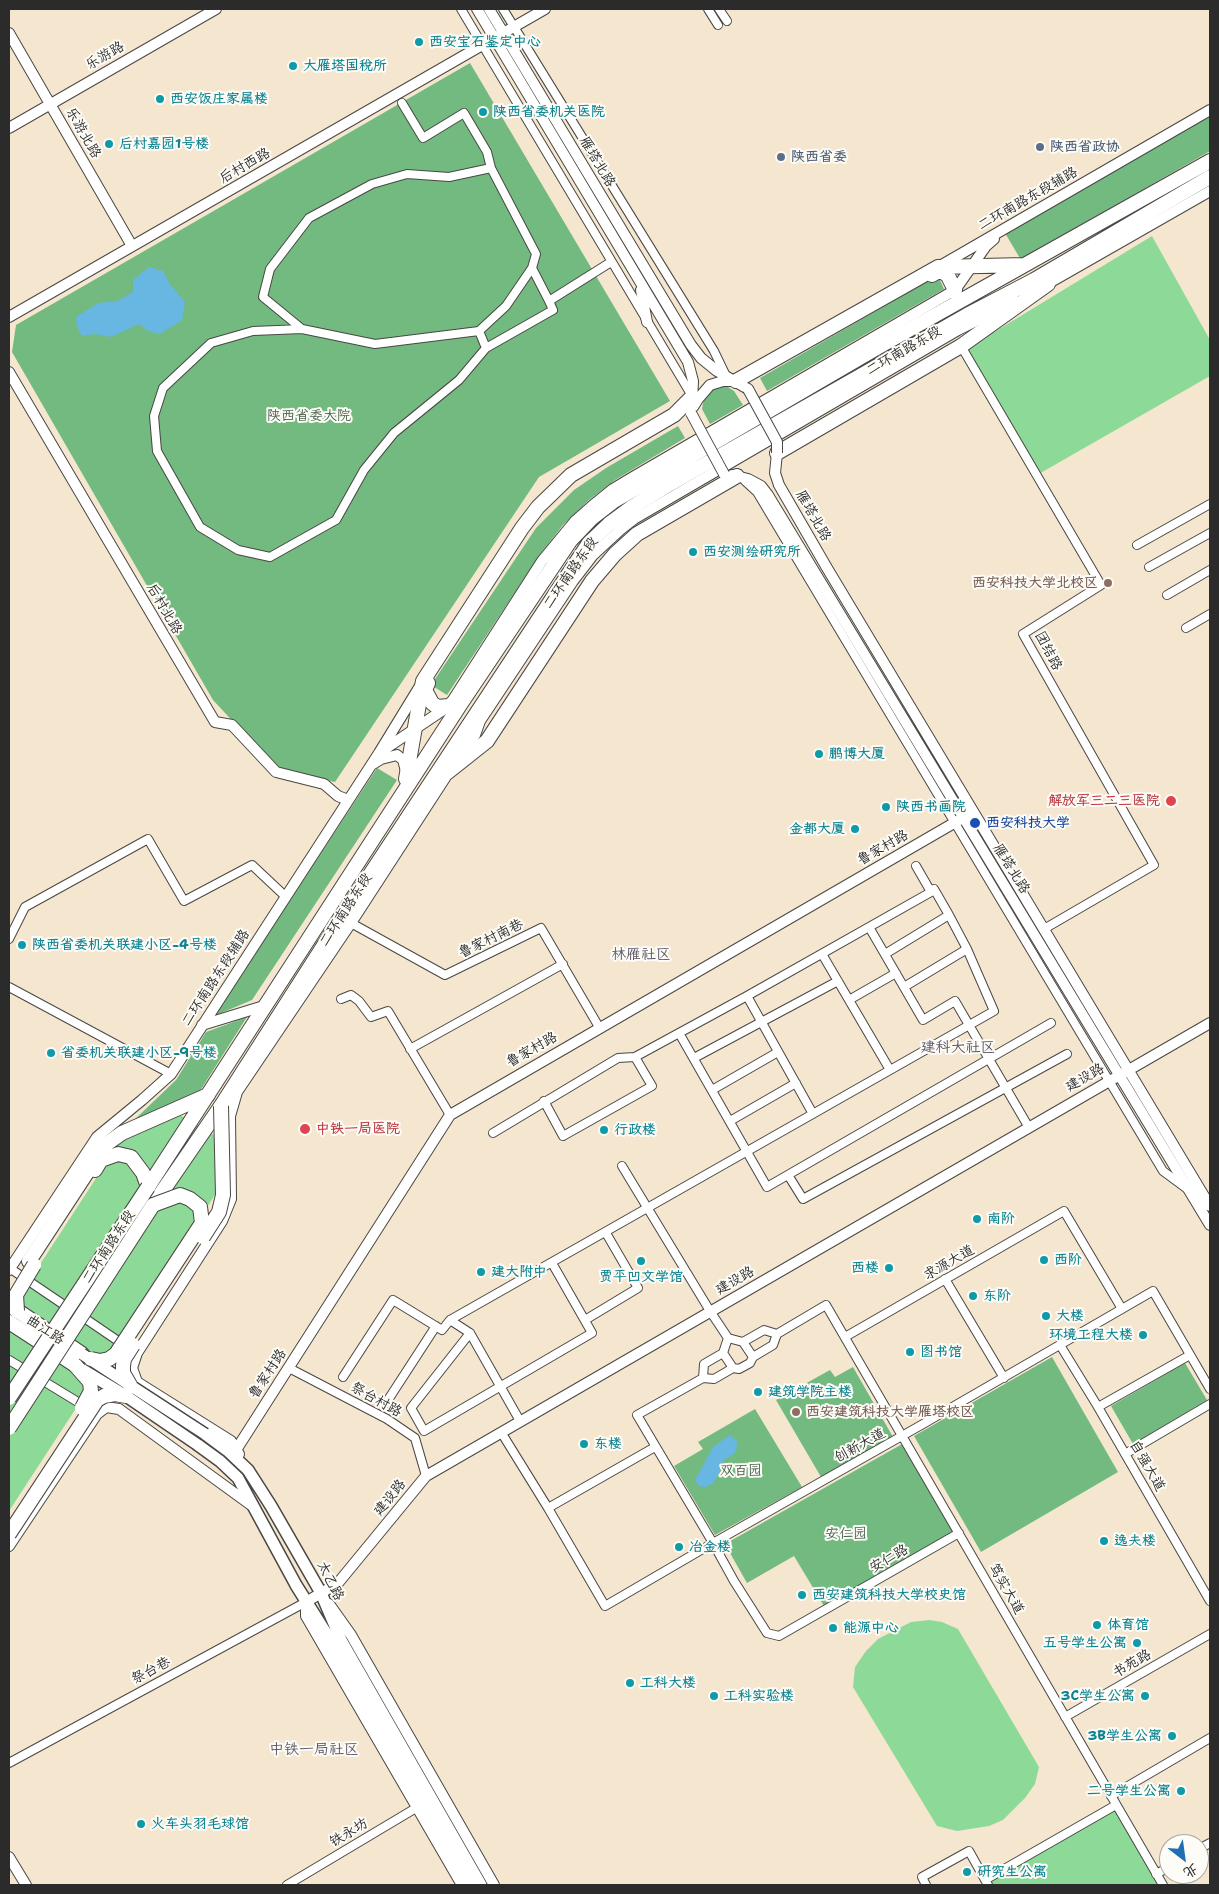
<!DOCTYPE html>
<meta charset="utf-8">
<style>
body{margin:0}
#map{position:relative;width:1219px;height:1894px;overflow:hidden;background:#f5e6cf;font-family:"Shantell Sans","LXGW WenKai TC",sans-serif}
canvas{display:block}
.frame{position:absolute;inset:0;border:10px solid #2b2b2b;pointer-events:none}
.north{position:absolute;left:1159px;top:1834px;width:50px;height:50px;box-sizing:border-box;background:#fdfcf7;border:1px solid #a9a8a5;border-radius:50%;rotate:150deg;font-size:14px;font-weight:700;line-height:20px;text-align:center;color:#2b2b2b}
.north::after{content:'';display:block;margin:auto;width:18px;height:22px;background:#1f6fb2;clip-path:polygon(50% 0,100% 100%,50% 72%,0 100%)}
</style>
<div id="map">
<canvas width="1219" height="1894"></canvas>
<div class="frame"></div>
<div class="north">北</div>
</div>
<script>
const g = document.querySelector('canvas').getContext('2d');
g.lineJoin = 'round';
function fillPath(path, color) { g.fillStyle = color; g.fill(path, 'evenodd'); }
const toPath = rows => new Path2D(rows.map(r => 'M' + r).join(''));
function stroke(path, color, width, dash) { g.strokeStyle = color; g.lineWidth = width; g.lineCap = dash ? 'butt' : 'round'; g.setLineDash(dash || []); g.stroke(path); }
function label(font, color, halo, rows, align = 'center') {
  g.font = font + ' "Shantell Sans","LXGW WenKai TC",sans-serif'; g.lineWidth = 4; g.setLineDash([]); g.textBaseline = 'middle'; g.strokeStyle = halo; g.fillStyle = color; for (const [text, x, y, turn = 0] of rows) {
    g.save(); g.translate(x, y); g.rotate((+turn || 0) * Math.PI / 180); g.textAlign = isNaN(turn) ? turn : align; if (halo) g.strokeText(text, 0, 0); g.fillText(text, 0, 0); g.restore();
  }
}
const green = toPath([
 [1152,236,1210,340,1210,376,1037,475,963,351],
 [180,1115,212,1133,218,1139,218,1190,115,1352,98,1356,30,1313,23,1304,22,1292,119,1143],
 [9,1331,81,1375,84,1380,84,1396,9,1511],
 [929,1620,942,1622,958,1629,1039,1767,1035,1784,1025,1798,1003,1820,989,1826,957,1831,937,1826,853,1687,855,1667,866,1651,878,1639,911,1622],
 [1116,1805,1163,1885,988,1885,985,1880]
]);
const forest = toPath([
 [470,63,670,401,539,477,335,782,279,771,213,700,12,352,16,325],
 [1210,116,1210,151,1021,260,1005,233],
 [935,277,939,278,944,289,767,391,760,378],
 [721,387,728,387,734,391,743,405,710,424,702,409,703,403,709,391],
 [678,426,685,438,615,480,589,500,563,525,539,556,447,695,431,685,536,528,574,490,606,468],
 [377,768,397,780,252,1000,214,1016],
 [247,1017,198,1094,130,1124,176,1080,206,1032],
 [1052,1357,1118,1472,981,1552,914,1436],
 [1185,1363,1207,1400,1133,1444,1111,1406],
 [853,1367,893,1437,821,1477,776,1400,830,1370,835,1377],
 [755,1409,802,1487,715,1535,674,1466,703,1449,698,1442],
 [904,1443,955,1531,824,1606,794,1556,747,1583,725,1544]
]);
const water = toPath([
 [149,267,163,271,169,283,185,302,182,320,160,334,148,331,139,324,111,337,95,334,82,336,77,327,76,317,98,303,117,301,133,292,133,280],
 [730,1435,738,1442,735,1453,723,1461,718,1476,712,1484,705,1487,699,1486,695,1480,713,1447]
]);
const street = toPath([
 [461,9,692,396],
 [503,9,714,351,726,376],
 [708,9,718,25],
 [719,9,727,21],
 [402,103,423,138,464,113,487,152,491,168],
 [302,329,263,297,270,269,309,218,372,184,407,174,449,177,491,168,536,254,532,268,549,301],
 [479,331,486,348,459,380,394,433,364,470,336,520,270,557,238,550,200,527,157,451,154,416,163,388,211,343,253,331,302,329,375,344,479,331,506,306,532,268],
 [961,346,1101,585,1023,634,1154,865,1044,929],
 [486,348,553,310,549,301,611,262],
 [745,481,757,492,1163,1171,1186,1188],
 [1137,545,1210,504],
 [1149,567,1210,533],
 [1167,595,1210,570],
 [1186,628,1210,614],
 [351,923,445,975,541,928,599,1027],
 [869,927,923,1020,955,1001,1028,1126],
 [9,939,25,907,148,839,184,901,252,865,285,896],
 [822,954,890,1070],
 [885,954,949,915],
 [9,987,171,1074],
 [904,987,967,949],
 [747,996,813,1114],
 [341,999,351,995,359,1001,371,1017,388,1011,450,1115],
 [849,1000,896,973],
 [679,1033,767,1187,1051,1023],
 [410,1049,563,964],
 [694,1058,838,981],
 [712,1090,778,1052],
 [544,1101,563,1136,652,1086,635,1057],
 [730,1121,796,1083],
 [493,1133,618,1058,635,1057,747,996,931,892,916,866],
 [622,1166,710,1311,728,1338,743,1342,764,1330,777,1334,826,1305,1163,1885],
 [788,1175,803,1199,1067,1054],
 [11,1269,70,1309],
 [945,1279,1004,1378],
 [80,1315,124,1345],
 [450,1320,470,1333,520,1421],
 [585,1320,638,1288,606,1233],
 [470,1333,411,1408,424,1431,592,1333,552,1263],
 [845,1337,1064,1211,1122,1309],
 [728,1338,723,1353,704,1364,703,1378,637,1415,713,1543,734,1581,767,1633,779,1636,959,1533],
 [743,1342,753,1357],
 [1060,1345,1098,1407,1210,1601],
 [723,1353,733,1368],
 [9,1360,86,1407],
 [289,1368,387,1419,415,1438,426,1476],
 [343,1377,393,1300,442,1330,450,1320,994,1011,967,949,949,915,934,889,931,892],
 [703,1378,714,1379,733,1368,739,1369,750,1363,753,1357,773,1345,777,1334],
 [386,1403,436,1326],
 [1098,1407,1190,1355],
 [501,1432,548,1508],
 [655,1447,548,1508,605,1606,713,1543,923,1424,1153,1291,1210,1389],
 [1125,1454,1210,1404],
 [1065,1717,1210,1634],
 [9,1763,306,1602],
 [1111,1796,1210,1738],
 [1199,1849,1210,1843],
 [1156,1874,1169,1867],
 [985,1880,1116,1805],
 [287,1885,421,1805],
 [926,1885,922,1877,969,1851,988,1885]
]);
const secondary = toPath([
 [477,9,688,362,693,381,692,403],
 [489,9,691,345,701,358,717,371,748,389],
 [9,33,132,246],
 [9,128,216,9],
 [940,266,1210,110],
 [1042,287,1210,191],
 [641,290,647,322],
 [953,293,986,246,994,239],
 [9,317,545,9],
 [9,372,215,722,232,725,276,772,324,784,338,796,348,800],
 [693,407,698,399,710,385,723,381,734,381],
 [777,453,775,473,779,485,827,568,1210,1206],
 [732,475,748,479,761,486,768,495,1210,1225],
 [379,753,449,706,542,561,575,521,592,506,613,489,633,477,955,290],
 [458,760,475,735,480,721,573,581,593,555,620,530,634,519,958,330,1016,301],
 [373,764,381,759,397,755,403,760,406,771],
 [202,1025,267,1005],
 [9,1270,97,1137,142,1100,171,1074,379,753,420,686],
 [236,1450,450,1115,973,812],
 [239,1454,231,1441,137,1382,132,1368,137,1353,222,1221,231,1199,230,1116,237,1092,351,923,445,778],
 [9,1546,97,1414,106,1407,119,1409,251,1505],
 [329,1604,351,1635,494,1885],
 [9,1857,26,1885],
 [462,1885,306,1616,306,1602,338,1583,426,1476,1210,1023]
]);
const primary = toPath([
 [205,1434,228,1451,248,1470,271,1506,321,1593,341,1640,481,1885],
 [198,1445,220,1461,238,1478,296,1585,331,1641,472,1885]
]);
const highway = toPath([
 [932,275,937,272,943,272,948,276,955,290],
 [736,381,938,267,1025,265],
 [777,453,961,346,1048,284],
 [428,683,425,690,432,703,437,707,449,706,463,696],
 [406,779,423,681,522,528,538,507,571,475,674,415,692,397],
 [434,783,487,741,592,581,615,554,637,534,737,476],
 [95,1170,101,1160,118,1154,131,1157,143,1173,148,1187],
 [148,1187,460,705,570,541,592,518,614,501,882,345,1210,161],
 [153,1205,221,1106,342,917,589,543,609,524,632,507,665,487,967,315,1034,280,1210,177],
 [29,1261,105,1145,122,1133,208,1095],
 [9,1305,82,1354],
 [9,1322,75,1365]
]);
const secondaryBridge = toPath([
 [748,389,777,442,777,453],
 [691,413,724,474]
]);
const primaryBridge = toPath([
 [82,1354,205,1434],
 [83,1370,126,1396,198,1445]
]);
const highwayBridge = toPath([
 [203,1237,219,1212,223,1195,221,1106],
 [17,1311,16,1295,34,1265],
 [75,1365,90,1382,91,1391,82,1408],
 [130,1385,123,1373,123,1366,124,1359,133,1345],
 [9,1398,148,1187],
 [9,1428,153,1205,180,1195,190,1199,200,1207,202,1223,116,1354,109,1359,100,1361,91,1359],
 [9,1534,97,1400,104,1396,115,1394,126,1396]
]);
const markers = [
 [419,42,5,"#0f9aa8"],
 [293,66,5,"#0f9aa8"],
 [160,99,5,"#0f9aa8"],
 [483,112,5,"#0f9aa8"],
 [109,144,5,"#0f9aa8"],
 [1040,147,5,"#5c6f8a"],
 [781,157,5,"#5c6f8a"],
 [693,552,5,"#0f9aa8"],
 [1108,583,5,"#8d6e63"],
 [819,754,5,"#0f9aa8"],
 [1171,801,6,"#e0444e"],
 [886,807,5,"#0f9aa8"],
 [975,823,6,"#1a4fb4"],
 [855,829,5,"#0f9aa8"],
 [22,945,5,"#0f9aa8"],
 [51,1053,5,"#0f9aa8"],
 [305,1129,6,"#e0444e"],
 [604,1130,5,"#0f9aa8"],
 [977,1219,5,"#0f9aa8"],
 [1044,1260,5,"#0f9aa8"],
 [641,1261,5,"#0f9aa8"],
 [889,1268,5,"#0f9aa8"],
 [481,1272,5,"#0f9aa8"],
 [973,1296,5,"#0f9aa8"],
 [1046,1316,5,"#0f9aa8"],
 [1143,1335,5,"#0f9aa8"],
 [910,1352,5,"#0f9aa8"],
 [758,1392,5,"#0f9aa8"],
 [796,1412,5,"#8d6e63"],
 [584,1444,5,"#0f9aa8"],
 [1104,1541,5,"#0f9aa8"],
 [679,1547,5,"#0f9aa8"],
 [802,1595,5,"#0f9aa8"],
 [1097,1625,5,"#0f9aa8"],
 [833,1628,5,"#0f9aa8"],
 [1137,1643,5,"#0f9aa8"],
 [630,1683,5,"#0f9aa8"],
 [714,1696,5,"#0f9aa8"],
 [1145,1696,5,"#0f9aa8"],
 [1172,1736,5,"#0f9aa8"],
 [1181,1791,5,"#0f9aa8"],
 [141,1824,5,"#0f9aa8"],
 [967,1872,5,"#0f9aa8"]
];
const cultureNames = [
 ["西安宝石鉴定中心",429,42],
 ["大雁塔国税所",303,66],
 ["西安饭庄家属楼",170,99],
 ["陕西省委机关医院",493,112],
 ["后村嘉园1号楼",119,144],
 ["西安测绘研究所",703,552],
 ["鹏博大厦",829,754],
 ["陕西书画院",896,807],
 ["金都大厦",845,829,"right"],
 ["陕西省委机关联建小区-4号楼",32,945],
 ["省委机关联建小区-9号楼",61,1053],
 ["行政楼",614,1130],
 ["南阶",987,1219],
 ["西阶",1054,1260],
 ["西楼",879,1268,"right"],
 ["建大附中",491,1272],
 ["贾平凹文学馆",641,1277,"center"],
 ["东阶",983,1296],
 ["大楼",1056,1316],
 ["环境工程大楼",1133,1335,"right"],
 ["图书馆",920,1352],
 ["建筑学院主楼",768,1392],
 ["东楼",594,1444],
 ["逸夫楼",1114,1541],
 ["冶金楼",689,1547],
 ["西安建筑科技大学校史馆",812,1595],
 ["体育馆",1107,1625],
 ["能源中心",843,1628],
 ["五号学生公寓",1127,1643,"right"],
 ["工科大楼",640,1683],
 ["工科实验楼",724,1696],
 ["3C学生公寓",1135,1696,"right"],
 ["3B学生公寓",1162,1736,"right"],
 ["二号学生公寓",1171,1791,"right"],
 ["火车头羽毛球馆",151,1824],
 ["研究生公寓",977,1872]
];
const streetNames = [
 ["乐游路",105,56,-30],
 ["乐游北路",83,133,60],
 ["雁塔北路",597,162,59],
 ["后村西路",245,166,-30],
 ["二环南路东段辅路",1028,199,-30],
 ["二环南路东段",904,351,-30],
 ["雁塔北路",813,516,60],
 ["二环南路东段",571,573,-55],
 ["后村北路",164,609,60],
 ["团结路",1048,651,62],
 ["鲁家村路",883,848,-30],
 ["雁塔北路",1011,869,58],
 ["二环南路东段",346,910,-57],
 ["鲁家村南巷",491,939,-26],
 ["二环南路东段辅路",216,978,-57],
 ["鲁家村路",532,1050,-30],
 ["建设路",1085,1078,-30],
 ["二环南路东段",109,1247,-57],
 ["求源大道",949,1263,-30],
 ["建设路",735,1281,-30],
 ["曲江路",45,1330,33],
 ["鲁家村路",268,1374,-57],
 ["祭台村路",376,1400,29],
 ["创新大道",860,1446,-29],
 ["自强大道",1147,1466,60],
 ["建设路",390,1498,-51],
 ["安仁路",889,1559,-30],
 ["太乙路",330,1581,63],
 ["笃实大道",1006,1589,60],
 ["书苑路",1132,1664,-30],
 ["祭台巷",151,1671,-28],
 ["铁永坊",349,1833,-31]
];
const serviceNames = [
 ["陕西省政协",1050,147],
 ["陕西省委",791,157]
];
const parkNames = [
 ["陕西省委大院",309,416],
 ["双百园",741,1471],
 ["安仁园",846,1534]
];
const educationNames = [
 ["西安科技大学北校区",1098,583],
 ["西安建筑科技大学雁塔校区",806,1412,"left"]
];
const healthNames = [
 ["解放军三二三医院",1160,801],
 ["中铁一局医院",316,1129,"left"]
];
const transitNames = [
 ["西安科技大学",986,823]
];
const neighbourhoodNames = [
 ["林雁社区",641,955],
 ["建科大社区",958,1048],
 ["中铁一局社区",314,1750]
];
fillPath(green, '#8dda98');
fillPath(forest, '#72ba80');
fillPath(water, '#68b6e2');
stroke(street, '#494744', 10);
stroke(secondary, '#494744', 12);
stroke(primary, '#494744', 14);
stroke(highway, '#494744', 16);
stroke(street, '#fff', 8);
stroke(secondary, '#fff', 10);
stroke(primary, '#fff', 11);
stroke(highway, '#fff', 14);
stroke(secondaryBridge, '#494744', 12, []);
stroke(primaryBridge, '#494744', 14, []);
stroke(highwayBridge, '#494744', 16, []);
stroke(secondaryBridge, '#fff', 10);
stroke(primaryBridge, '#fff', 11);
stroke(highwayBridge, '#fff', 14);
for (const [x, y, r, color] of markers) { const dot = new Path2D(); dot.arc(x, y, r, 0, 2 * Math.PI); g.fillStyle = color; g.fill(dot); stroke(dot, '#fdfcf7', 2); }
label('bold 14px', '#0d838f', '#fdfcf7', cultureNames, 'left');
label('14px', '#2b2b2b', '#fdfcf7', streetNames);
label('bold 14px', '#4e5e75', '#fdfcf7', serviceNames, 'left');
label('14px', '#48604c', '#fdfcf7', parkNames);
label('bold 14px', '#785e54', '#fdfcf7', educationNames, 'right');
label('bold 14px', '#be3a42', '#fdfcf7', healthNames, 'right');
label('bold 14px', '#164399', '#fdfcf7', transitNames, 'left');
label('15px', '#5c5666', '#fdfcf7', neighbourhoodNames);
</script>
